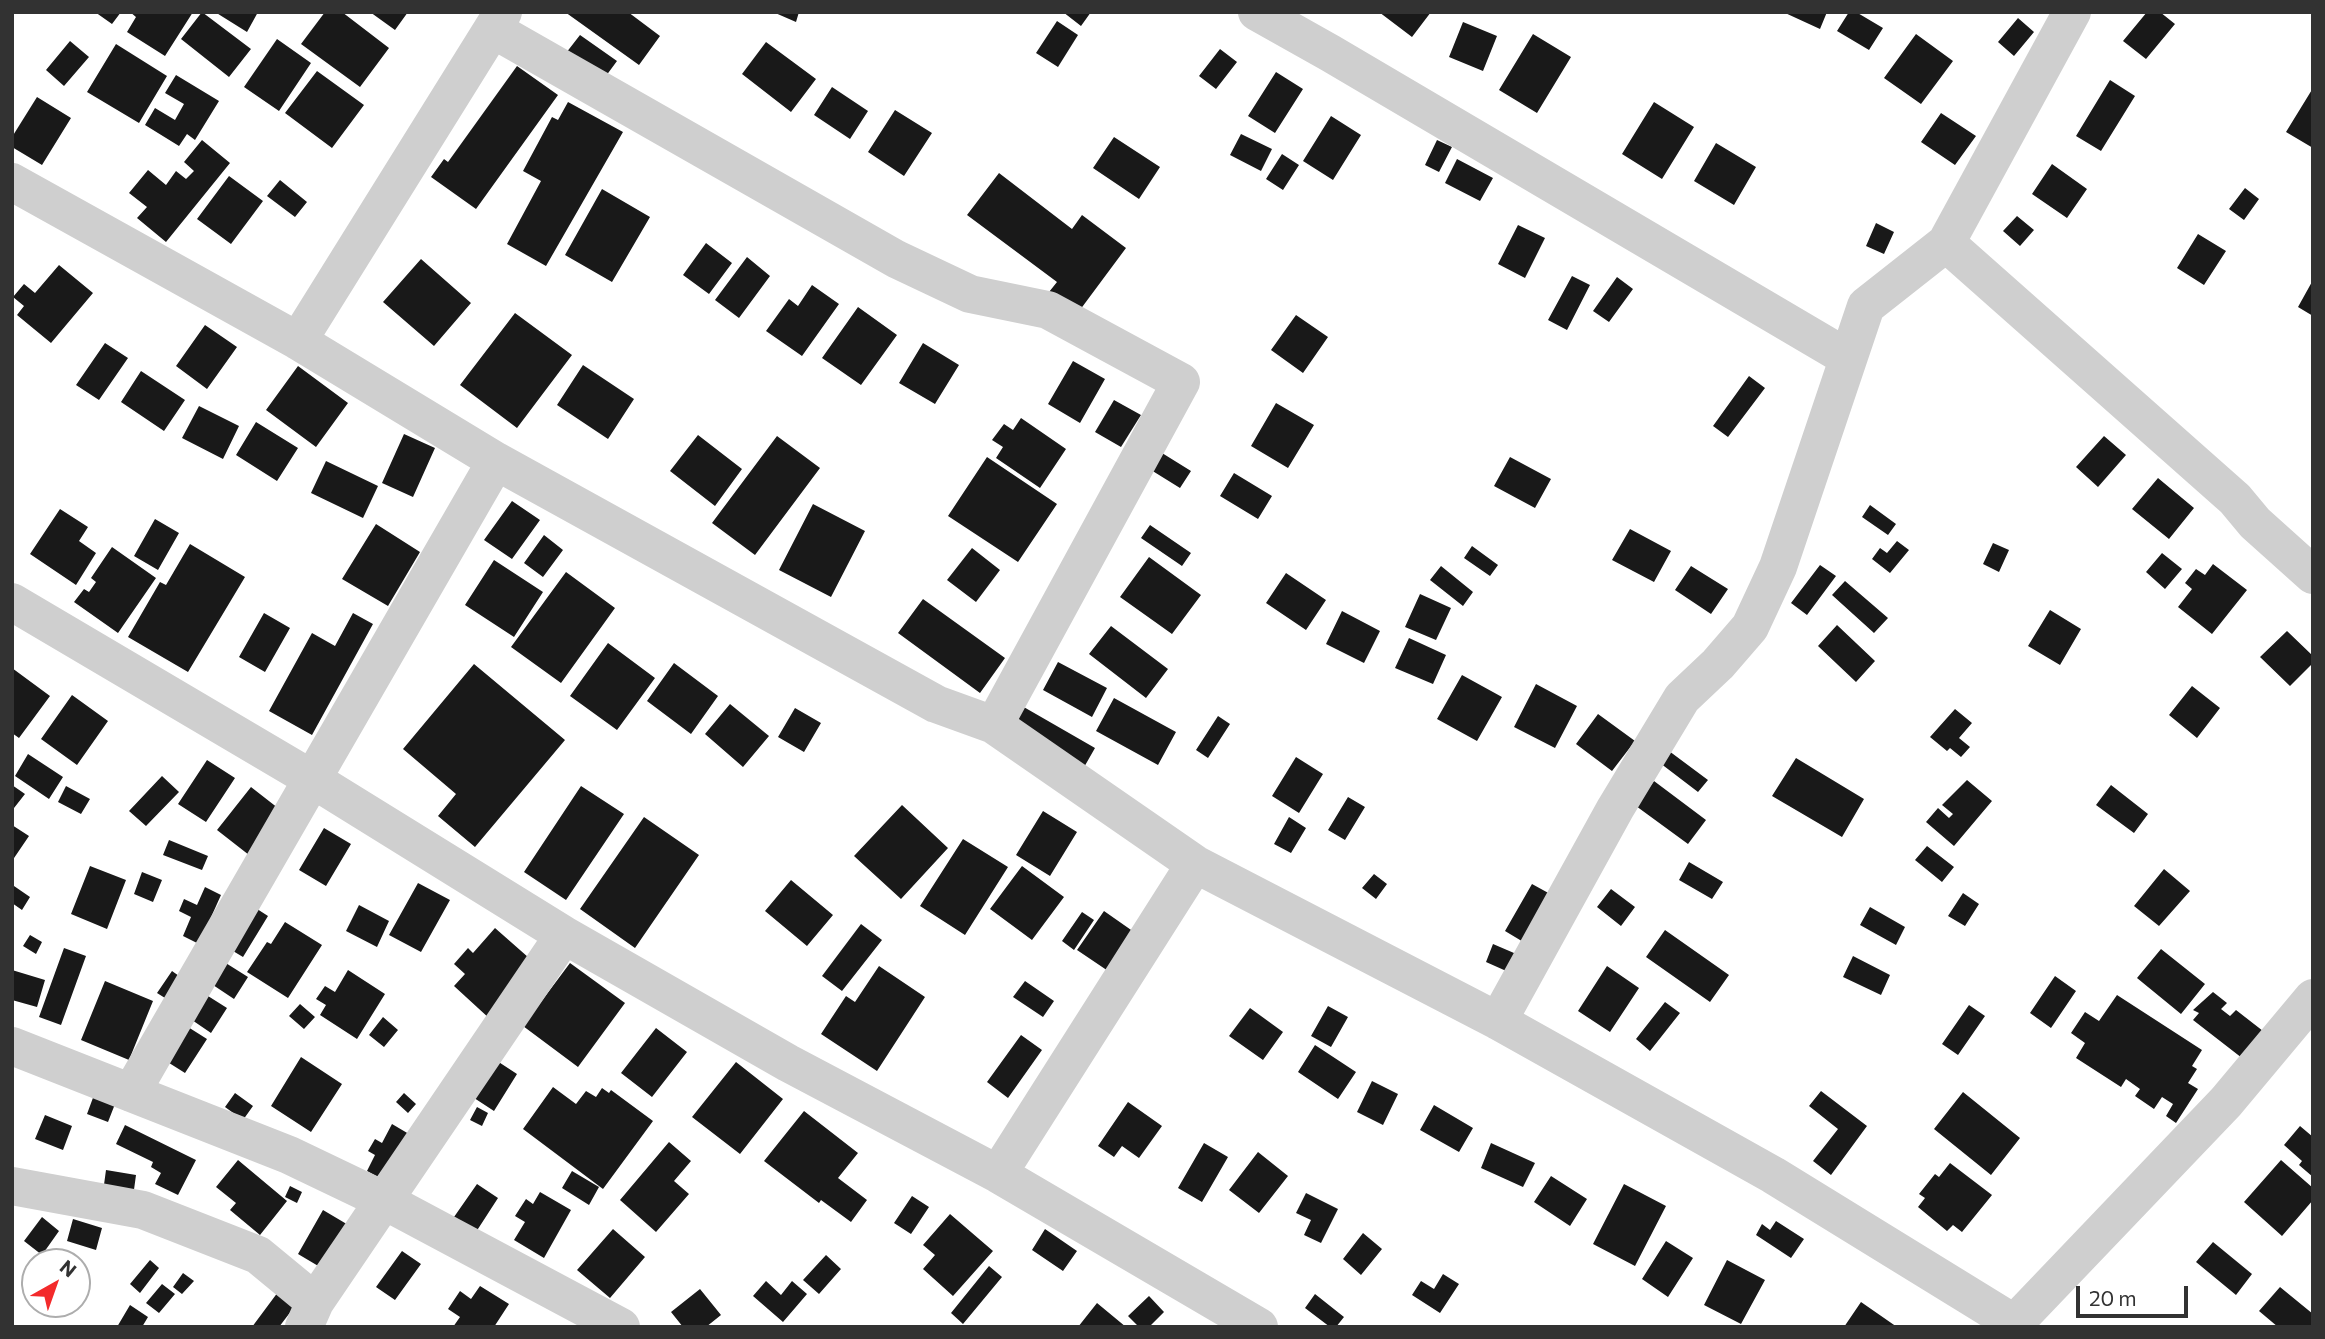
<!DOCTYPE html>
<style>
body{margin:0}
#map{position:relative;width:2325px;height:1339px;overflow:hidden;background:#fff;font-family:Commissioner,sans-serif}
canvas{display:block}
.frame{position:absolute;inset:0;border:14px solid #323232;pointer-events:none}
.north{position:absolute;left:21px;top:1248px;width:70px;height:70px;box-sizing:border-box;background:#fff;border:2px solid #adadad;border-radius:50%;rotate:40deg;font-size:19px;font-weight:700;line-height:28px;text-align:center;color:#323232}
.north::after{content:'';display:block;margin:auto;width:24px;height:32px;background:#f32a2b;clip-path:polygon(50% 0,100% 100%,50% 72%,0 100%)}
.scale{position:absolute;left:2076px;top:1286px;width:112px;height:32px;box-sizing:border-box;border:4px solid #323232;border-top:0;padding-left:9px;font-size:21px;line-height:24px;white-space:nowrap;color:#323232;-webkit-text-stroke:5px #fff;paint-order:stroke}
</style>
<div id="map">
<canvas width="2325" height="1339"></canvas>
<div class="frame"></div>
<div class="north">N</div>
<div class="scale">20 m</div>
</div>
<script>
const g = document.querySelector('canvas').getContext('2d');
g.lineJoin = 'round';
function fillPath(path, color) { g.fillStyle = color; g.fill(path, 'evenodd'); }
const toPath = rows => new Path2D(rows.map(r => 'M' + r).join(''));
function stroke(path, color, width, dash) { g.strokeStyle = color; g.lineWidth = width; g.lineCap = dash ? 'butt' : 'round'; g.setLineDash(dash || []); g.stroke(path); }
const building = toPath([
 [95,12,121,12,112,24],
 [130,12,193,12,165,56,127,32,136,17],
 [202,12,251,49,229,77,181,39],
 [215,12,258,12,247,32],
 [325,12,342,12,389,48,360,87,301,44],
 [370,12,408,12,395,30],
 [565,12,628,12,660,36,639,65],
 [773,12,799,12,796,22],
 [1063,12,1091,12,1081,26],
 [1379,12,1431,12,1412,37],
 [1783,12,1827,12,1820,29],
 [1849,12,1856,12,1883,28,1869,50,1837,31],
 [2147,12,2160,12,2175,24,2146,59,2123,41],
 [2018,18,2034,32,2014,56,1998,42],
 [1057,21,1078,35,1058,67,1036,53],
 [1463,22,1497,36,1483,71,1449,57],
 [1533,34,1571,57,1537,113,1499,90],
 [1916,34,1953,61,1921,104,1884,78],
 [580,35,617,61,603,80,566,53],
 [277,39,311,63,279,111,244,87],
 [70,41,89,57,64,86,46,70],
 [766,42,816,79,791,112,742,74],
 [116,44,167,76,139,123,87,92],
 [1220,49,1237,62,1216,89,1199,76],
 [517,66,558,95,476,209,431,177,444,159,448,162],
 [317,71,364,105,332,148,285,113],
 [1276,72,1303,89,1275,133,1248,116],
 [176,75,219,101,195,140,187,134,179,146,145,125,155,108,175,120,184,104,165,93],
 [2110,80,2135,96,2101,151,2076,136],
 [832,87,868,111,850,139,814,115],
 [2313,88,2313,148,2286,132],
 [37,97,71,118,42,165,12,147,12,137],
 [568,102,623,132,546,266,507,244,541,181,523,171,552,117,558,120],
 [1654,102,1694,127,1662,179,1622,154],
 [895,110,932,133,904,176,868,152],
 [1941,113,1976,136,1955,165,1921,142],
 [1331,116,1361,135,1333,180,1303,161],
 [1241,134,1272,149,1261,171,1230,155],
 [1114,137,1160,167,1139,199,1093,168],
 [202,140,230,163,166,242,137,218,147,207,129,193,148,170,166,185,176,171,186,179,194,171,184,162],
 [1437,140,1452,147,1439,172,1425,165],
 [1716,143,1756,167,1734,205,1694,181],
 [1282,154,1299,165,1283,190,1266,179],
 [1457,159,1493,178,1480,201,1445,183],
 [2052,164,2087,189,2067,218,2032,194],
 [999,173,1072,229,1082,215,1126,248,1074,318,1045,297,1057,282,967,215],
 [229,176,263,201,231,244,197,219],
 [280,180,307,202,295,217,267,196],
 [2245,188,2259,199,2244,220,2229,209],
 [602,189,650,217,612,282,565,255],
 [2017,216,2034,230,2020,246,2003,231],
 [1876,223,1894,232,1884,254,1866,246],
 [1518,225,1545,238,1525,278,1498,264],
 [2198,234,2226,251,2204,285,2177,268],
 [706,243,732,263,709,294,683,275],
 [747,257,770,276,739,318,715,300],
 [421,259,471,303,434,346,383,302],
 [59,265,93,293,51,343,17,315,24,306,13,297,24,284,35,293],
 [1572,276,1590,285,1567,330,1548,320],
 [1617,277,1633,289,1609,322,1593,311],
 [2313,280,2313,316,2298,307],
 [812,285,839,304,802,356,766,331,789,299,798,306],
 [858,307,897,335,861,385,822,358],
 [515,313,572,355,517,428,460,385],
 [1296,315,1328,337,1303,373,1271,350],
 [205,325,237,347,207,389,176,366],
 [105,343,128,358,99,400,76,385],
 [923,343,959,365,935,404,899,383],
 [1073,361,1105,379,1080,423,1048,404],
 [583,365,634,399,608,439,557,405],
 [298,366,348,403,316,447,266,410],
 [141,371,185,400,164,431,121,402],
 [1749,376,1765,388,1728,437,1713,426],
 [1114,400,1141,415,1121,447,1095,432],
 [1276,403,1314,425,1288,468,1251,446],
 [199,406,239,426,223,459,182,438],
 [1021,418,1066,449,1040,488,996,458,1003,447,992,440,1004,424,1013,430],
 [256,422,298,448,277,481,236,455],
 [404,434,435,448,413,497,382,483],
 [698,435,742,469,715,506,670,471],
 [777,436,820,468,755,555,712,523],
 [2104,436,2126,455,2098,487,2076,467],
 [1162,453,1191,471,1180,488,1151,470],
 [987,457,1057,504,1018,562,948,516],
 [1510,457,1551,479,1535,508,1494,486],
 [326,461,378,486,363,518,311,493],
 [1234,473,1272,496,1258,519,1220,496],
 [2158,478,2194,508,2169,539,2132,509],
 [512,501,540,520,512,559,484,540],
 [813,504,865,531,831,597,779,570],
 [1870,505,1896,524,1888,535,1862,517],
 [60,509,88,527,79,541,96,553,76,585,30,554],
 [155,519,179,533,158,570,134,556],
 [376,524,420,552,388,606,342,579],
 [1150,525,1191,553,1182,566,1141,538],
 [1630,529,1671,551,1654,582,1612,560],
 [544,535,563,550,543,577,524,563],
 [1897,541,1909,550,1890,573,1872,559,1880,548,1887,553],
 [1993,543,2009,550,1999,572,1983,564],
 [190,544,245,577,188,672,128,637,160,582,166,585],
 [1472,546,1498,565,1490,576,1464,558],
 [112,547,156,578,118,633,74,602,84,589,89,592,96,582,91,578],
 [972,548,1000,570,976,602,947,580],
 [2162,553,2182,569,2165,589,2146,572],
 [1149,557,1201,595,1172,634,1120,597],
 [494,560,543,592,514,637,465,605],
 [2213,564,2247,590,2212,634,2178,607,2192,589,2185,583,2196,569,2205,575],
 [1820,565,1836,576,1807,615,1791,603],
 [1441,566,1473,592,1463,606,1430,580],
 [1691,566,1728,589,1711,614,1675,590],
 [566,572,615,608,561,683,511,647],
 [1286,573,1326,600,1306,630,1266,603],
 [1845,581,1888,618,1874,633,1832,595],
 [1420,594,1451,608,1436,640,1405,627],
 [923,599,1005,658,980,693,898,633],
 [2050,610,2081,629,2060,665,2028,646],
 [1342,611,1380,631,1364,663,1326,644],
 [264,613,290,628,265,672,239,657],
 [353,613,373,624,312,735,269,711,312,633,335,646],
 [1837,625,1875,661,1856,682,1818,646],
 [1111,626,1168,669,1146,698,1089,654],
 [2287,631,2313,656,2313,663,2290,686,2260,657],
 [1409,638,1446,655,1433,684,1395,668],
 [608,643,655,678,617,730,570,696],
 [1058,662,1107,688,1092,717,1043,690],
 [674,663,718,696,691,734,647,701],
 [474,664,565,740,475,847,438,816,456,794,403,749],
 [12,668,50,696,19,738,12,733],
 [1462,675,1502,697,1477,741,1437,719],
 [1536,684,1577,706,1555,748,1514,727],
 [2192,686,2220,708,2197,738,2169,715],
 [72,695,108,721,77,765,41,739],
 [1114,698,1176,732,1158,765,1096,731],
 [730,704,769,736,743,767,705,734],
 [1022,706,1095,748,1083,769,1010,726],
 [795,708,821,723,804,752,778,737],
 [1955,709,1972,723,1959,738,1970,747,1961,757,1950,748,1947,751,1930,737],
 [1598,714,1635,741,1612,771,1576,744],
 [1218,716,1230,724,1208,758,1196,750],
 [1669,751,1708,780,1698,792,1660,763],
 [28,754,63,777,49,799,15,776],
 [1296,757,1323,774,1299,813,1272,796],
 [1796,758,1864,799,1842,837,1772,796],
 [207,760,235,778,206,822,178,804],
 [162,776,179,792,146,826,129,811],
 [1967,780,1992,801,1954,846,1926,822,1938,808,1949,818,1953,814,1942,805],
 [1654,781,1706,820,1688,844,1636,806],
 [12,785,25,794,14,808,12,807],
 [2111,785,2148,814,2134,833,2096,805],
 [66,786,90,799,81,814,58,802],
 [581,786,624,814,566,900,524,872],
 [251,787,283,812,249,855,217,830],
 [1348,797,1365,807,1345,840,1328,830],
 [902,805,948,848,901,899,854,856],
 [1043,811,1077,832,1050,876,1016,855],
 [644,817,699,855,635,948,580,909],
 [1289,817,1306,828,1291,853,1274,844],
 [12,825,29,836,12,861],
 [324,828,351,844,326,886,299,870],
 [963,839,1008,867,965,935,920,906],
 [169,840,208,856,202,870,163,855],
 [1927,846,1954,867,1942,882,1915,860],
 [1689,862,1723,882,1712,899,1679,880],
 [90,866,126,880,107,929,71,914],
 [1022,866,1064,897,1032,940,990,909],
 [2164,869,2190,891,2159,926,2134,906],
 [142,872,162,880,153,902,134,894],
 [1374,874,1387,884,1376,899,1362,888],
 [791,880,833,915,807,946,765,911],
 [418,883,450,900,421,952,389,935],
 [1532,884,1552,895,1525,943,1505,931],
 [14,886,30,897,22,910,12,903],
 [205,887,221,895,199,944,183,936,191,917,179,911,184,899,197,905],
 [1611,889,1635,907,1621,926,1597,907],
 [1963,893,1979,904,1965,926,1948,916],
 [359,905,389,921,377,947,346,931],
 [254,907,268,916,243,957,228,948],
 [1870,907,1905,927,1896,945,1860,925],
 [1104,911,1144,939,1117,977,1077,950],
 [1082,912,1094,920,1074,950,1062,941],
 [285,922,322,945,288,998,247,972,267,942,271,944],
 [861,924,882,940,842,991,822,976],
 [495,928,537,965,490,1019,454,986,465,974,454,964,468,948,473,953],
 [1665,930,1729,975,1710,1002,1646,957],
 [30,935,42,942,36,954,23,946],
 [1493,944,1521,956,1513,974,1486,962],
 [64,948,86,956,61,1025,39,1017],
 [2161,949,2205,984,2181,1014,2137,978],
 [1853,956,1890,975,1881,995,1843,977],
 [221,960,248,977,234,999,207,981],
 [570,963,625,1003,578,1067,523,1026],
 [879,966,925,997,877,1071,821,1034,846,996,855,1002],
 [1607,966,1639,988,1610,1032,1578,1011],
 [12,970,45,980,37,1007,12,1000],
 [348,970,385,994,357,1039,320,1015,326,1005,316,999,325,986,335,992],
 [172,971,179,976,165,998,157,993],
 [2055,976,2076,991,2051,1028,2030,1013],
 [105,981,153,1001,129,1060,81,1040],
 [1025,981,1054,1001,1043,1017,1013,997],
 [2213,992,2227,1003,2221,1009,2230,1016,2236,1010,2263,1031,2242,1058,2193,1020,2199,1013,2193,1010],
 [2117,995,2202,1050,2192,1066,2197,1069,2188,1083,2198,1089,2176,1123,2166,1116,2173,1104,2162,1097,2154,1109,2135,1096,2140,1089,2126,1079,2121,1087,2076,1058,2085,1043,2071,1033,2085,1012,2099,1021],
 [208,996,227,1008,211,1033,192,1020],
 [1665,1002,1680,1013,1650,1051,1636,1039],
 [300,1004,315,1017,304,1029,289,1016],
 [1969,1005,1985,1016,1958,1055,1942,1044],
 [1328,1006,1348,1017,1331,1047,1311,1036],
 [1250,1008,1283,1032,1263,1060,1229,1036],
 [383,1017,398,1030,384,1047,369,1035],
 [188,1027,207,1039,185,1073,166,1061],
 [656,1028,687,1052,652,1097,621,1073],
 [1021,1035,1042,1050,1008,1098,987,1082],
 [1315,1045,1356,1072,1338,1099,1298,1072],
 [301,1057,342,1084,311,1132,271,1106],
 [491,1057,517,1074,494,1111,468,1094],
 [736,1062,783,1099,740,1154,692,1117],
 [1372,1081,1398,1094,1383,1125,1357,1112],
 [553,1087,576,1104,586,1091,596,1097,602,1088,609,1093,611,1090,653,1121,603,1189,523,1129],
 [1821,1091,1867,1126,1831,1175,1813,1161,1838,1129,1809,1106],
 [1963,1092,2020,1138,1991,1175,1934,1129],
 [235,1093,253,1106,243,1120,225,1107],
 [404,1093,416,1104,408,1113,396,1102],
 [94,1095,115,1104,108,1122,87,1114],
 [1128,1102,1162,1126,1139,1158,1122,1146,1114,1157,1098,1146],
 [1434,1105,1473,1128,1459,1152,1420,1130],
 [477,1107,488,1113,482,1126,470,1120],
 [804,1111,858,1153,838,1178,867,1200,851,1222,821,1200,819,1203,764,1161],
 [45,1115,72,1126,63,1150,35,1139],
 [392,1124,414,1137,389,1183,367,1171,375,1155,368,1151,375,1139,382,1143],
 [125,1125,196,1160,178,1195,155,1184,161,1173,151,1167,153,1162,116,1144],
 [2300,1126,2313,1137,2313,1177,2299,1165,2302,1161,2284,1145],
 [669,1142,691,1161,674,1181,689,1194,656,1232,620,1200],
 [1204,1143,1228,1157,1202,1202,1178,1188],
 [1491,1143,1535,1163,1523,1187,1481,1168],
 [1258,1152,1288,1176,1259,1213,1229,1190],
 [238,1160,287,1201,260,1235,230,1210,236,1203,216,1187],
 [2281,1160,2313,1188,2313,1200,2282,1236,2244,1202],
 [1950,1163,1992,1195,1962,1232,1953,1225,1947,1231,1918,1207,1925,1198,1919,1194,1935,1174,1939,1177],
 [106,1170,136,1175,133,1197,103,1192],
 [572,1171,599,1187,589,1205,562,1188],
 [1551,1176,1587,1199,1570,1226,1534,1202],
 [477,1184,498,1198,476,1232,454,1217],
 [1624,1184,1666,1206,1635,1266,1593,1244],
 [290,1186,302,1192,297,1203,285,1197],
 [540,1192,571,1210,544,1258,514,1240,525,1222,515,1216,526,1199,533,1204],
 [1306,1193,1338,1209,1321,1243,1304,1235,1311,1220,1296,1213],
 [912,1196,929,1207,911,1234,894,1223],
 [323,1210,350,1226,325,1270,298,1254],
 [950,1214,993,1251,953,1296,923,1269,935,1255,923,1245],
 [42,1217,59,1231,42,1255,24,1241],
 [73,1219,102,1228,96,1250,67,1241],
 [1776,1221,1804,1239,1791,1258,1756,1235,1762,1224,1770,1230],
 [613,1229,645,1257,610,1298,577,1270],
 [1045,1229,1077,1251,1063,1271,1032,1250],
 [1363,1233,1382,1249,1361,1275,1343,1259],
 [1666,1241,1693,1258,1668,1297,1642,1279],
 [2213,1242,2252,1274,2236,1295,2196,1262],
 [402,1251,421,1264,395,1300,376,1287],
 [826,1255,841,1269,819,1294,803,1280],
 [150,1260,159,1268,140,1293,130,1284],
 [1727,1260,1765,1280,1741,1324,1704,1305],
 [989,1266,1002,1277,963,1324,951,1313],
 [183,1273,194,1281,182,1294,173,1287],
 [1443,1274,1459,1284,1440,1313,1412,1295,1421,1281,1434,1289],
 [766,1281,781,1295,792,1281,807,1294,783,1322,753,1296],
 [162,1284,175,1294,159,1313,146,1303],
 [480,1286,509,1304,494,1327,453,1327,460,1317,448,1309,460,1291,471,1299],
 [2280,1287,2313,1314,2313,1327,2278,1327,2259,1311],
 [700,1289,721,1315,706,1327,683,1327,671,1312],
 [278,1292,295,1306,279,1327,252,1327],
 [1315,1294,1344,1317,1336,1327,1330,1327,1305,1308],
 [1149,1296,1164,1312,1149,1327,1139,1327,1128,1316],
 [1861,1302,1897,1327,1844,1327],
 [1097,1303,1126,1327,1078,1327],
 [130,1305,148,1317,142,1327,117,1327]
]);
const minor = toPath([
 [1257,12,1330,53,1848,358],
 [494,30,896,259,970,294,1048,310,1181,382,994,725],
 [12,182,298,341,496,461,936,704,994,725,1195,864,1498,1021,1773,1175,2020,1327],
 [1946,243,2235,499,2255,523,2313,575],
 [298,341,503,12],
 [12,602,312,779,564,935,788,1063,998,1174,1259,1327],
 [1498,1021,1615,809,1682,698,1718,664,1750,627,1778,567,1866,306,1946,243,2072,12],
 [12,1046,289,1155,383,1200,621,1327],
 [131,1093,496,461],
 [998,1174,1195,864],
 [12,1186,143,1210,258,1255,315,1302],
 [304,1327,315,1302,564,935],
 [2011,1327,2226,1102,2313,998]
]);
fillPath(building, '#191919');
stroke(minor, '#cfcfcf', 38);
</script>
